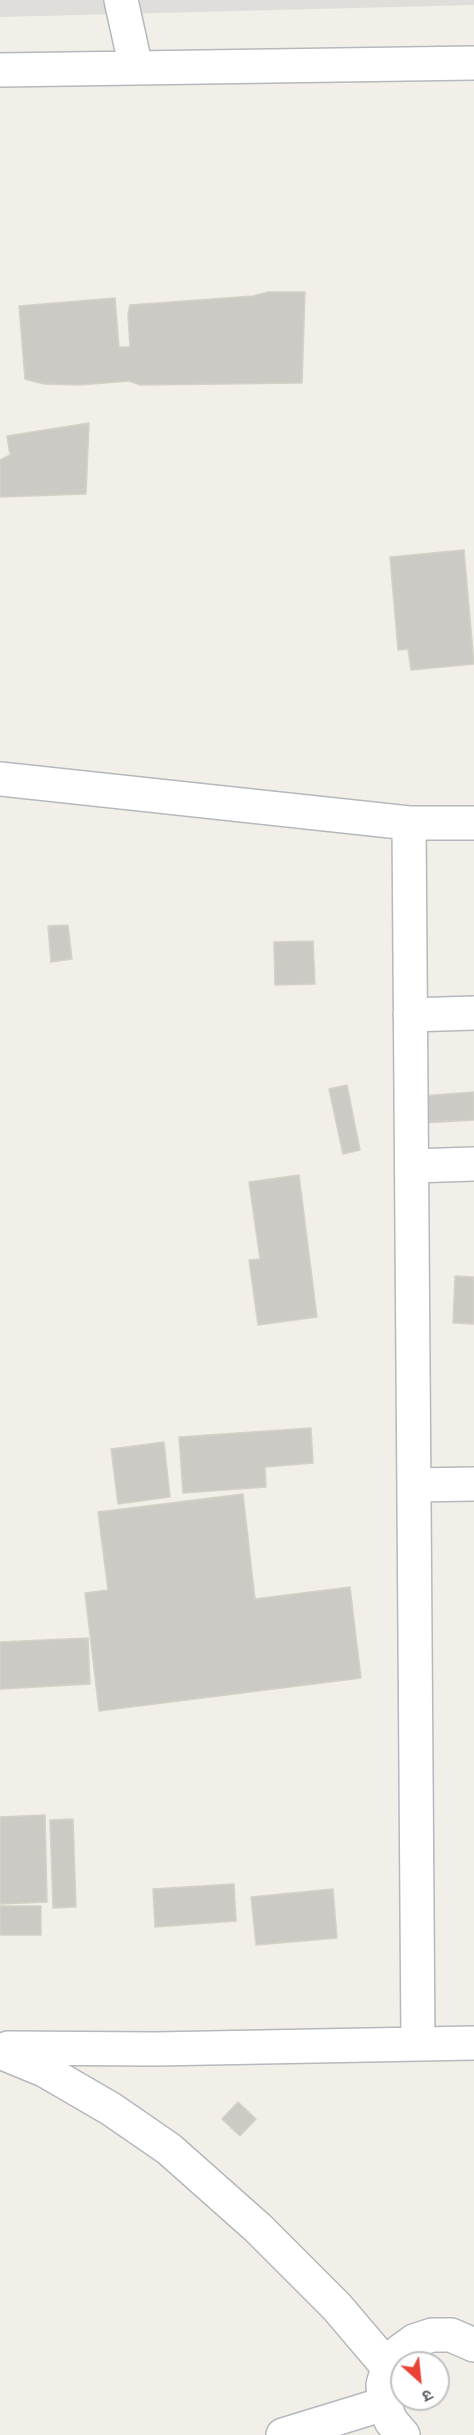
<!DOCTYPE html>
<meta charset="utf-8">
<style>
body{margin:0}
#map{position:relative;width:474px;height:2435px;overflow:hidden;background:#f1efe8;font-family:"DejaVu Sans","Noto Sans Devanagari",sans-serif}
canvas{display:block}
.north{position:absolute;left:390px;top:2351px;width:60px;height:60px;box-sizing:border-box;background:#fff;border:2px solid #bfc1c3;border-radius:50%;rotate:153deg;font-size:16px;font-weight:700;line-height:24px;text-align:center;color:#5f6368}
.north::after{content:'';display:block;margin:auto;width:21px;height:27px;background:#ea4335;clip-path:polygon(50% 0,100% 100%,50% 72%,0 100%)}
</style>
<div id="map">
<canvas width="474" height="2435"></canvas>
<div class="north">उ</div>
</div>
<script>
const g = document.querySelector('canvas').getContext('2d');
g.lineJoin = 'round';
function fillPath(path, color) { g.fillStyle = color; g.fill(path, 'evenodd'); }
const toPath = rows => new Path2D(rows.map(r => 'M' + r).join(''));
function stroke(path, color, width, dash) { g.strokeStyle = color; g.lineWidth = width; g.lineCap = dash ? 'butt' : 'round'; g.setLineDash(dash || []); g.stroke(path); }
const industrial = toPath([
 [0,0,474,0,474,5,0,17]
]);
const building = toPath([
 [268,292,305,292,302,383,140,385,129,381,80,385,44,384,25,379,19,306,115,298,119,347,130,347,128,314,130,305,253,296,268,292],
 [89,423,86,494,0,497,0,460,10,455,7,436,89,423],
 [464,550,474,664,411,670,408,649,398,650,390,557,464,550],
 [68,925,72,959,51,962,48,926,68,925],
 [313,941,315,984,275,985,274,942,313,941],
 [347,1085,360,1150,343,1154,329,1089,347,1085],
 [474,1092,474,1120,423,1123,421,1096,474,1092],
 [299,1175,317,1317,258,1325,249,1260,260,1259,249,1182,299,1175],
 [455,1276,474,1277,474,1324,453,1323,455,1276],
 [311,1428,313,1463,265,1467,266,1487,183,1493,179,1437,311,1428],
 [164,1442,170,1497,118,1504,111,1449,164,1442],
 [243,1494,255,1599,350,1587,361,1678,99,1711,85,1593,108,1590,98,1512,243,1494],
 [88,1638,90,1684,0,1689,0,1642,88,1638],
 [45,1815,47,1902,0,1904,0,1817,45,1815],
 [73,1819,76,1907,53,1908,50,1820,73,1819],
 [234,1884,236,1921,155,1927,153,1889,234,1884],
 [333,1889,337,1938,256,1945,251,1897,333,1889],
 [0,1906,41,1906,41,1935,0,1935,0,1906],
 [238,2102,256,2119,240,2136,222,2119,238,2102]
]);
const minor = toPath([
 [121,0,136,68],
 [0,70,474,63],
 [0,779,409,823],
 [410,1015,474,1013],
 [412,1166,474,1164],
 [414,1485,474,1484],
 [418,2043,409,823,474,823],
 [8,2048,156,2049,474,2043],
 [0,2052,44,2070,111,2109,169,2149,258,2228,337,2307,388,2367],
 [283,2435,384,2404],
 [403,2435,391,2421,384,2404,383,2385,388,2367,399,2352,414,2341,432,2335,451,2335,474,2345]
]);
fillPath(industrial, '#e0deda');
fillPath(building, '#cccac5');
stroke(building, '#d6d1c6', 1.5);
stroke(minor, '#b5b8bc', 36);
stroke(minor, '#fff', 33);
</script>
